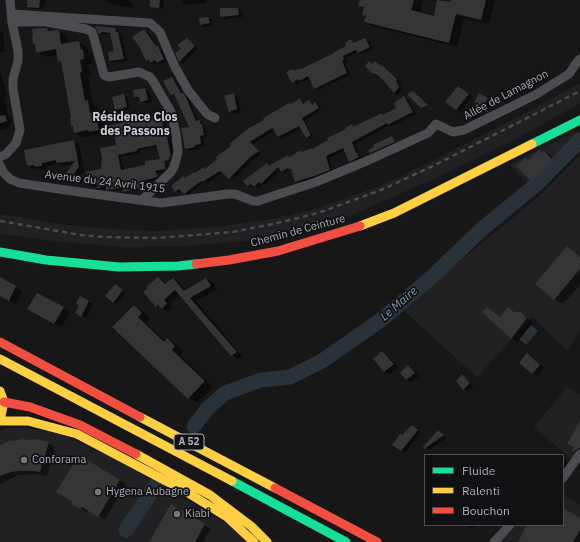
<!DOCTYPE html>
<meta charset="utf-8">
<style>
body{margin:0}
#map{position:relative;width:580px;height:542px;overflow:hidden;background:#171717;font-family:"IBM Plex Sans",sans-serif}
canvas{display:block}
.legend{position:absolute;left:424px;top:454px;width:140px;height:72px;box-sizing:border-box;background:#111113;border:1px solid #4d4f55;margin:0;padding:5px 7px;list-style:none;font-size:12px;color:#a8adb8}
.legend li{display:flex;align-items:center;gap:8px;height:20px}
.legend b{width:20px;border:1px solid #4d4f55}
</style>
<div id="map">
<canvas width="580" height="542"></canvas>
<ul class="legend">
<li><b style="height:5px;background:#16e098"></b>Fluide</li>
<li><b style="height:5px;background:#ffcf43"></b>Ralenti</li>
<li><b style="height:5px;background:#f24e42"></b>Bouchon</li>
</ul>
</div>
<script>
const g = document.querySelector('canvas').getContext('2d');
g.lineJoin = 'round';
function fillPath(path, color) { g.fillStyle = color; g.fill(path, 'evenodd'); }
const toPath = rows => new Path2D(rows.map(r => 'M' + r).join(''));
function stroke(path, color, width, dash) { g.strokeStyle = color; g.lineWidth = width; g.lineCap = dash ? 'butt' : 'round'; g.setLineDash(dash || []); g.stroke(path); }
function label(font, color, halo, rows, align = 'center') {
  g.font = font + ' "IBM Plex Sans",sans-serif'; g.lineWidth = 3.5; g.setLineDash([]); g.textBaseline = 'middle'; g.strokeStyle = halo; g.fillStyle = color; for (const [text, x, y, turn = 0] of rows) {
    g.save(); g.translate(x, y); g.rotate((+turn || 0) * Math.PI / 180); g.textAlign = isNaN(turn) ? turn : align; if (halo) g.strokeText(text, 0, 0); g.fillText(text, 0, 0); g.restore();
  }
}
const built = toPath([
 [580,83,580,103,518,138,445,174,352,215,301,230,245,241,187,246,126,247,62,242,0,234,0,214,65,225,112,229,156,231,224,226,278,218,315,209,377,187,402,176,526,113],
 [580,129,574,141,556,160,529,185,510,165,539,149],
 [580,155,580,328,568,351,532,317,477,377,402,309,537,198],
 [567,387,580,394,580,451,574,462,534,427],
 [6,428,23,428,40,430,66,436,125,464,225,523,280,542,0,542,0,431],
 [563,495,580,505,580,542,499,542,517,525,563,525]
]);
const water = toPath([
 [531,325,538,331,526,345,519,339]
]);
const shadow = toPath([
 [29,0,46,0,46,6,44,6,43,9,32,9,28,6],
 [104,0,127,0,131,2,134,8,113,5],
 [151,0,164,0,163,9,155,8,151,6],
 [183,0,207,0,207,3,188,5,183,3],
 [361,0,423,0,420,13,435,17,438,3,433,0,444,0,444,1,452,3,452,0,495,0,489,24,464,18,457,47,373,26,365,22,367,17,365,9,360,6],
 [238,9,242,12,243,17,225,19,221,16],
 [208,18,212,20,213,25,205,27,201,24],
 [97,27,115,29,119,31,119,34,122,35,127,61,114,63,110,61,115,52,112,35,107,34,104,35,100,33],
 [47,29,52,32,58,31,67,36,69,44,79,42,87,47,89,54,92,55,93,64,88,64,91,77,88,77,93,104,97,106,98,115,103,118,105,127,161,116,165,119,167,128,171,130,173,138,170,138,174,158,172,162,167,162,169,171,167,171,165,160,163,160,165,172,158,173,161,178,146,182,148,188,127,193,123,190,111,191,107,189,102,189,98,186,94,187,90,185,102,170,117,146,115,133,99,136,96,135,84,138,75,133,74,127,72,126,73,119,62,63,59,61,58,55,46,57,37,52,36,45,34,43],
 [158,147,161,160,146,166,124,170,121,157,140,153,140,151,145,149],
 [0,30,3,33,5,45,3,45,5,52,0,52],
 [144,30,148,32,158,47,161,49,167,61,161,65,158,63,155,65,147,61],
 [365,39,369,41,373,49,362,54,358,52,345,58,347,61,345,63,350,75,318,90,315,88,310,79,296,84,293,82,293,70,295,71,302,70,348,47,351,41,355,44],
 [187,40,198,48,183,64,180,62,177,53,183,49],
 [369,62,373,64,376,62,379,64,386,68,401,82,399,83,402,89,398,95,394,93,378,75,377,76,374,73,366,66],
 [0,70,7,96,4,96,8,117,11,119,12,124,9,125,10,128,0,130],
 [172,78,176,80,183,94,190,100,198,121,203,123,204,126,206,127,207,137,203,138,205,146,199,147,199,149,190,151,186,149,190,128,176,97,172,94],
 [459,87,473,97,460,112,456,109],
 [145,89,149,91,152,102,145,103,135,97],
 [233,94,238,97,241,112,234,114,230,112],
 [479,94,491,101,487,108,475,101],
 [124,95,128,98,130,109,120,111,116,109],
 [404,98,408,100,416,114,392,126,390,125,355,144,359,155,363,160,354,163,350,161,344,151,329,158,333,172,300,184,296,182,293,171,291,170,285,173,281,170,265,185,263,184,258,188,254,186,252,188,245,181,267,164,270,166,288,156,290,157,301,151,304,153,313,149,347,130,352,126,355,127,382,114,384,115,398,108],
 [300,99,305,104,309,102,313,105,315,104,319,106,321,110,305,121,313,137,310,139,307,137,301,128,282,139,278,137,275,131,253,144,261,154,253,160,233,180,223,172,207,184,204,182,188,195,182,191,179,193,176,191,183,177,186,178,196,174,204,168,206,169],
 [392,137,396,143,372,153,371,152,375,147],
 [74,141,79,144,84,170,75,183,64,176,74,164,63,166,59,164,47,166,47,169,41,170,38,168,33,169,28,165],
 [539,151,543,153,545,152,551,156,558,164,538,184,531,180,528,161],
 [567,248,580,256,580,285,563,304,554,299],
 [158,278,167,284,173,279,179,282,186,291,206,279,213,283,217,290,196,301,242,356,238,359,232,355,180,295,170,304,173,307,168,312,157,306,144,293],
 [0,279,22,291,16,304,0,295],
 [119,287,125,293,116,304,113,302],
 [37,294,70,312,61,327,29,309],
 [80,297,93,304,86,318,77,313,80,305],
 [134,306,142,311,150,318,146,323,165,341,167,339,176,344,183,351,180,355,213,387,197,403,188,398,114,327],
 [488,308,501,318,520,313,533,322,518,342,511,338],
 [383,353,387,355,398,367,389,374,385,372,374,359],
 [531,357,544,368,537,376,520,362],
 [408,366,412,369,419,376,411,382,407,380,401,373],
 [462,375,473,386,468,391,464,389],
 [580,424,580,453,579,454,573,451],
 [416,428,421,433,405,453,401,450,402,436],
 [438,431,447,438,429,450,425,448],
 [24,440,49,443,55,447,47,476,38,474,18,475,0,484,0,444,1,445],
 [79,456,126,484,105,520,89,510,87,512,73,504],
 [563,458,570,465,566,471,563,469],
 [172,506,211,529,203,542,150,542],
 [563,509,580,519,580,542,519,542,528,525,563,525],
 [466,525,476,525,472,529]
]);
const river = toPath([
 [194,426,208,408,225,393,261,380,290,377,322,361,381,320,433,276,482,229,538,183,580,140],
 [126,530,156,485]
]);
const building = toPath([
 [27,0,40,0,39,8,27,7],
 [150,0,160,0,159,8,150,7],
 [360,0,414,0,411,10,434,16,437,0,451,2,451,0,486,0,481,20,456,14,449,43,364,22,366,16,362,15,364,7,358,6],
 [220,8,238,8,239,15,220,17],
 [208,17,210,23,200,25,199,18],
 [95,26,115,28,116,32,118,32,124,59,109,61,108,52,114,51,110,33,102,32,99,34],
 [40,28,47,28,48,31,59,30,61,44,79,41,81,50,83,49,84,59,80,60,82,72,80,73,85,101,88,100,90,113,95,112,99,130,89,132,88,130,74,133,73,126,71,126,70,119,71,118,61,61,58,62,56,49,36,53,35,44,33,44,32,37,33,36,32,29],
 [144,29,156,46,158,46,164,59,157,63,155,60,150,63,149,60,146,61,139,46,132,37],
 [187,38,195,46,179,62,175,53,181,49,177,45],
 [365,38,370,47,358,53,356,50,343,56,344,60,342,61,347,73,318,87,314,89,308,76,299,81,298,79,292,83,286,72,293,69,294,71,300,68,301,69,334,53,334,52,346,46,345,43,351,39,353,43],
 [369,61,372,64,375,61,381,66,382,65,397,79,396,81,399,87,394,93,380,77,374,73,373,74,365,66],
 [172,77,181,93,183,93,186,97,196,121,200,120,200,124,202,124,204,135,200,136,201,144,195,145,195,147,185,149,181,128,189,127,174,94,171,95,163,81],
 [458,86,469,94,456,110,445,102],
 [145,88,148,100,140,102,139,97,134,97,133,90],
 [413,91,415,93,428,105,421,108,407,94],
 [234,93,237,109,229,112,224,96],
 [479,93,488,98,483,107,474,102],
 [124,94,127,107,115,110,112,97],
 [404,96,413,112,387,125,387,123,352,142,356,153,357,153,359,157,349,162,343,148,326,156,330,170,314,176,295,182,291,169,289,170,288,168,281,172,278,167,261,184,259,182,254,187,251,184,247,186,243,181,267,163,269,166,288,155,289,157,301,150,302,152,312,148,312,149,328,140,327,138,346,129,345,128,352,124,353,127,382,113,383,115,396,108,394,103],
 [300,98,303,104,309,100,312,105,315,102,319,108,302,118,311,135,306,138,299,126,278,137,272,128,250,142,259,151,249,158,229,179,220,171,202,182,201,181,184,194,179,189,175,192,171,186,183,176,185,178,194,172,195,173,204,167,205,169,217,159,216,157,231,146,229,144,249,128,264,120,263,118,289,103,291,104],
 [5,115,7,121,0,123,0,116],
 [161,115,163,127,168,127,170,136,167,137,171,156,169,158,169,160,164,161,165,169,155,171,158,176,157,177,143,181,144,186,128,191,123,192,122,188,106,190,106,186,98,188,96,184,89,185,86,172,101,169,102,158,100,148,116,145,114,131,102,134,101,127],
 [156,145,160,159,145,161,145,165,121,170,118,155,137,151,137,149,141,148],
 [392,136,395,142,370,153,368,150,374,147,373,145],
 [74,140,79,167,69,180,63,177,75,161,56,163,56,160,42,163,42,166,35,167,34,165,27,166,24,150],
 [539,150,542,153,544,151,553,160,531,181,516,166,525,158,528,160],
 [567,246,580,257,580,269,554,300,535,284],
 [0,277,16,286,9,301,0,296],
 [158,277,165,284,173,278,184,291,206,278,211,286,190,298,237,352,231,356,175,290,164,300,167,303,162,309,158,305,156,307,143,292,148,288,146,287],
 [115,284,123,290,113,303,105,296],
 [37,293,64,307,54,324,27,309],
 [80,296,89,301,81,317,75,313,79,306,76,303],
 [134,305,142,313,138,317,164,342,167,338,175,346,172,350,205,381,188,399,112,327],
 [487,307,500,317,508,307,514,312,521,312,527,318,511,339,482,312],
 [382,351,394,364,384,372,373,359],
 [527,353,540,365,532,374,519,363],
 [408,365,415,373,406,380,400,373],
 [462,374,470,383,463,390,456,381],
 [580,421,580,448,577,449,574,452,572,451,574,447,567,444],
 [412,425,418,430,401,451,392,445,400,434,402,435],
 [438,430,444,435,424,449,423,447],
 [24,439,24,440,36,439,49,442,40,472,34,471,18,471,11,472,0,476,0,445,12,440,12,441],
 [79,455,120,480,98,517,82,507,80,509,71,504,73,502,56,492],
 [171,504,205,524,195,542,149,542],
 [563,508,580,518,580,530,573,542,518,542,527,525,563,525]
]);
const street = toPath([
 [12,14,150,23,160,32,174,65,188,90,207,114,215,118],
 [12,22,46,22,86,29,92,32,94,38,104,75,109,77,139,72,150,77,153,81,171,112,176,134,178,152,174,167,171,172,142,200],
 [0,157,6,154,16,143,20,130,13,89,13,79,18,61,18,51,12,22,10,0],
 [0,165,3,172,10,179,19,183,72,191,161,203,228,194,235,194,253,201,258,201,316,182,369,160,428,133,436,124,453,132,464,130,535,95,569,74,577,62,580,59],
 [563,478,580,454],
 [494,542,510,525]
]);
const fast = toPath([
 [532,144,580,120],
 [0,252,46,260,119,267,178,266,196,264],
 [232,481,346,542]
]);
const slow = toPath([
 [360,226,394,213,532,144],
 [0,359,232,481],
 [0,391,4,402,0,420],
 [140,417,275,488],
 [0,421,28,421,77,434,185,491,227,517,254,542],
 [136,454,210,495,251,526,267,542]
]);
const jam = toPath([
 [196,264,229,260,278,251,360,226],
 [0,342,140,417],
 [4,402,30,407,80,425,136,454],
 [275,488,377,542]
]);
const rail = toPath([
 [0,221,81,235,105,237,157,238,233,232,282,222,318,213,381,190,435,165,580,91]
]);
const markers = [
 [24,460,4,"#757880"],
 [98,492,4,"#757880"],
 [177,514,4,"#757880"]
];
const shields = [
 [189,442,30]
];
const shieldNames = [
 ["A 52",189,442]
];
const streetNames = [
 ["Allée de Lamagnon",506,95,-28],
 ["Avenue du 24 Avril 1915",105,182,7],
 ["Chemin de Ceinture",298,231,-15]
];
const poiNames = [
 ["Conforama",32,460],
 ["Hygena Aubagne",106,492],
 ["Kiabi",185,514]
];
const neighbourhoodNames = [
 ["Résidence Clos",135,118],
 ["des Passons",135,132]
];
const waterNames = [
 ["Le Maïre",399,304,-41]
];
fillPath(built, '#212123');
fillPath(water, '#2a3239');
fillPath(shadow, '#0007');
stroke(river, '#2a3239', 15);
fillPath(building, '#353536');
stroke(street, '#4b4c50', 9);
stroke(fast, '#16e098', 9);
stroke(slow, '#ffcf43', 9);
stroke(jam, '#f24e42', 9);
stroke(rail, '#4b4c4f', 2.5, [5, 4]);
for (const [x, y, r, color] of markers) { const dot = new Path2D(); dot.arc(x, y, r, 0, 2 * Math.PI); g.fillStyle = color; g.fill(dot); stroke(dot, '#111113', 1.5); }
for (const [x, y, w] of shields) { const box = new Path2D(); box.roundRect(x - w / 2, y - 8, w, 16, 3); g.fillStyle = '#111113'; g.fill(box); stroke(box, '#a8adb8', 1); }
label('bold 10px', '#a8adb8', null, shieldNames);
label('11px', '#a8adb8', '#111113', streetNames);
label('11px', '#a8adb8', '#111113', poiNames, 'left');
label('bold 12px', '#c9ccd4', '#111113', neighbourhoodNames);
label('italic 12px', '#7f9bb3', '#111113', waterNames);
</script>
